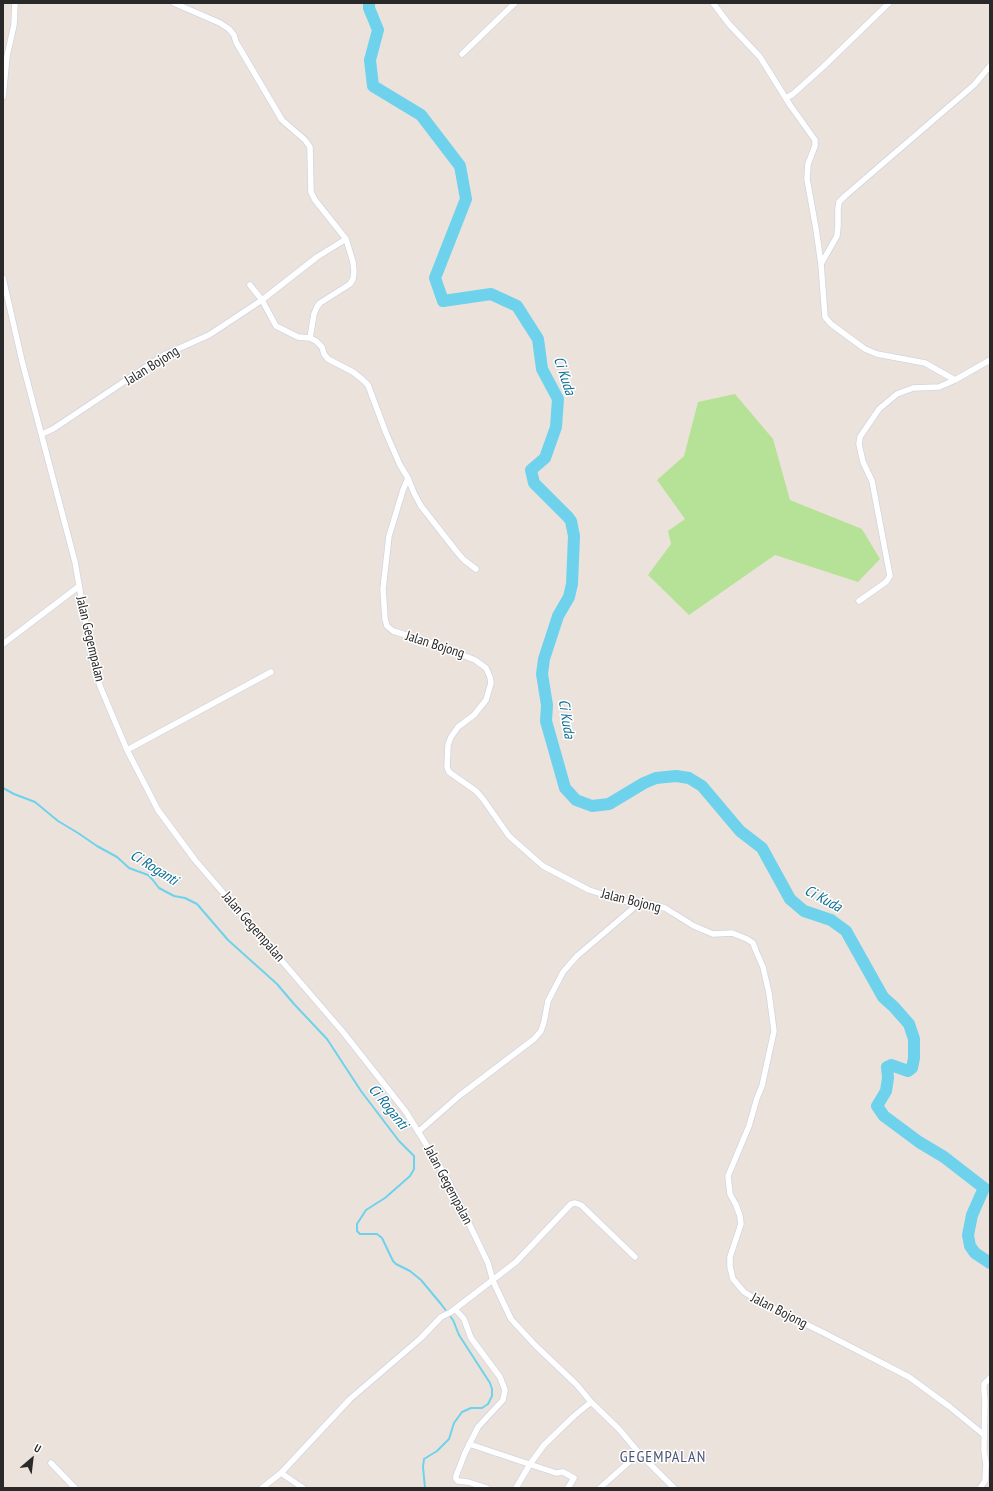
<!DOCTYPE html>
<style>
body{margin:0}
#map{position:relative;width:993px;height:1491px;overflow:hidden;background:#ebe3db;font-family:"PT Sans Narrow",sans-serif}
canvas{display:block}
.frame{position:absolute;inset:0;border:4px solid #292929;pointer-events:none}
.north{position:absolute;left:12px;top:1439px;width:40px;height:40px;-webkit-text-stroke:3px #fff;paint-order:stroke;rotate:28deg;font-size:11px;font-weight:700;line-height:16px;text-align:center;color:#292929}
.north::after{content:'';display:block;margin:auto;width:14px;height:18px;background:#292929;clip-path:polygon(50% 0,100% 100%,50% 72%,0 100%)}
</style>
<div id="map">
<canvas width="993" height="1491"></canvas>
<div class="frame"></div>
<div class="north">U</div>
</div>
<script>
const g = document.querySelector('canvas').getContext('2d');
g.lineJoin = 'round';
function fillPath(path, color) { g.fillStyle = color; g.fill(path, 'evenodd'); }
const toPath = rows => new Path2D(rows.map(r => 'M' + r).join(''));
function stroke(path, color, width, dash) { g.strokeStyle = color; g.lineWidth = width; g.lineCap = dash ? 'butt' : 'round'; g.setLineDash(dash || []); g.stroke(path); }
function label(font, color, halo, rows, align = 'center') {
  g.font = font + ' "PT Sans Narrow",sans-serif'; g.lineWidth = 3; g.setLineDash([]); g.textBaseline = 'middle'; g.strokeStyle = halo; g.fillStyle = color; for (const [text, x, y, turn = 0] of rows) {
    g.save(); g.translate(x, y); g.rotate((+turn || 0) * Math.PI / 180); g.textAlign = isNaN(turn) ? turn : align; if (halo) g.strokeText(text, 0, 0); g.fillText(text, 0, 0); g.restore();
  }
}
const green = toPath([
 [735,394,773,439,790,500,862,529,880,559,858,582,775,555,689,615,648,575,671,544,668,531,685,519,657,480,684,456,698,402]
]);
const stream = toPath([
 [3,788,14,794,35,802,58,821,78,833,97,846,117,857,129,868,148,875,152,879,159,888,174,896,185,898,197,904,228,940,277,984,294,1004,327,1039,361,1091,399,1141,414,1156,414,1169,410,1176,385,1198,366,1210,357,1224,357,1231,360,1234,377,1234,382,1238,393,1261,396,1264,410,1271,421,1280,441,1304,453,1320,459,1335,490,1383,492,1389,492,1396,488,1404,482,1408,471,1408,462,1412,454,1423,449,1439,437,1451,424,1459,423,1467,425,1488]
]);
const river = toPath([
 [369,3,369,8,378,30,370,60,373,86,421,115,460,166,466,199,435,278,443,301,491,294,517,306,538,339,542,369,558,399,556,427,545,458,531,470,534,483,568,517,571,521,574,536,572,584,569,597,558,616,544,659,542,674,547,705,546,721,565,788,576,800,592,806,609,804,644,783,656,778,676,776,689,778,702,786,740,831,762,848,790,899,804,911,831,920,846,931,883,997,894,1007,909,1024,914,1039,914,1058,912,1068,908,1071,891,1065,887,1067,888,1078,886,1091,877,1106,884,1116,919,1142,944,1157,984,1188,972,1215,968,1235,970,1246,975,1253,990,1263]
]);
const street = toPath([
 [174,3,220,23,229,29,234,35,236,42,282,120,305,140,310,147,311,192,315,200,346,239,353,262,354,272,353,279,350,284,320,303,317,307,314,314,310,338],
 [713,3,729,24,760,57,790,105,815,140,815,146,808,164,807,179,816,229,821,264],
 [462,54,515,3],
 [990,66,974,85,845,196,839,202,838,209,838,226,837,236,821,264,825,317,831,324,865,349,877,354,925,363,955,380,990,360],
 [3,97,7,56,14,25,15,3],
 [786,98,793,94,823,67,889,3],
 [3,278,22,361,75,562,92,660,100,686,127,750,158,810,195,860,343,1032,406,1112,447,1178,488,1263,493,1281,511,1319,535,1345,577,1385,591,1402,619,1429,639,1453,674,1488],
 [250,285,262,300,276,326,298,337,310,338,316,341,322,347,324,354,328,359,353,372,363,380,368,385,386,433,400,465,408,478,414,493,421,506,457,552,464,560,476,569],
 [42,434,53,429,164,355,209,335,262,300,317,257,346,239],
 [408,478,403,490,389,536,383,589,385,619,387,626,393,631,438,645,475,660,486,668,490,677,491,683,486,700,474,715,458,727,451,737,448,745,447,767,449,772,476,791,483,799,509,836,543,866,589,890,627,902,651,904,665,908,694,926,713,934,732,933,747,939,753,943,756,951,763,967,769,993,774,1031,762,1086,757,1098,749,1126,728,1176,730,1194,736,1205,740,1216,741,1224,730,1257,730,1267,733,1279,744,1292,757,1300,824,1333,909,1377,950,1407,984,1435],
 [859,601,886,582,890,576,872,481,863,462,859,444,860,437,879,409,897,394,913,388,939,387,955,380],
 [3,644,78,587],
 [127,750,271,672],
 [418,1132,459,1096,534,1039,541,1031,544,1022,548,1001,563,972,577,956,638,904],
 [455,1309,464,1319,471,1338,500,1377,505,1390,503,1400,478,1427,465,1453,456,1476,456,1479,458,1481,468,1482,487,1488],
 [469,1444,556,1473,563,1472,574,1478,568,1488],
 [51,1463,75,1488],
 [281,1473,303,1488],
 [262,1488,281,1473,350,1399,421,1338,441,1317,451,1312,516,1262,571,1204,575,1203,581,1205,635,1257],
 [516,1488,530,1464,544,1445,574,1416,591,1402],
 [600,1488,639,1453],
 [980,1488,985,1481,986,1464,984,1450,985,1401,984,1389,984,1384,990,1378]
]);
const streetNames = [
 ["Jalan Bojong",152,366,-32],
 ["Jalan Gegempalan",90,639,77],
 ["Jalan Bojong",435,645,18],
 ["Jalan Bojong",631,901,14],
 ["Jalan Gegempalan",253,927,49],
 ["Jalan Gegempalan",448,1185,62],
 ["Jalan Bojong",779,1311,27]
];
const waterNames = [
 ["Ci Kuda",564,376,72],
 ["Ci Kuda",566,719,81],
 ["Ci Roganti",154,868,32],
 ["Ci Kuda",823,899,28],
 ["Ci Roganti",388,1107,51]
];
const quarterNames = [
 ["GEGEMPALAN",663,1457]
];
fillPath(green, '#b5e297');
stroke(stream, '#6ed2ed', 2);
stroke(river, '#6ed2ed', 12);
stroke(street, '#d0d4e2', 7);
stroke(street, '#fff', 5.5);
label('14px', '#292929', '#fff', streetNames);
label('italic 15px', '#0e7098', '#fff', waterNames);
g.letterSpacing = '1px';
label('16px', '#4a5579', '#fff', quarterNames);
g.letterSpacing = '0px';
</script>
